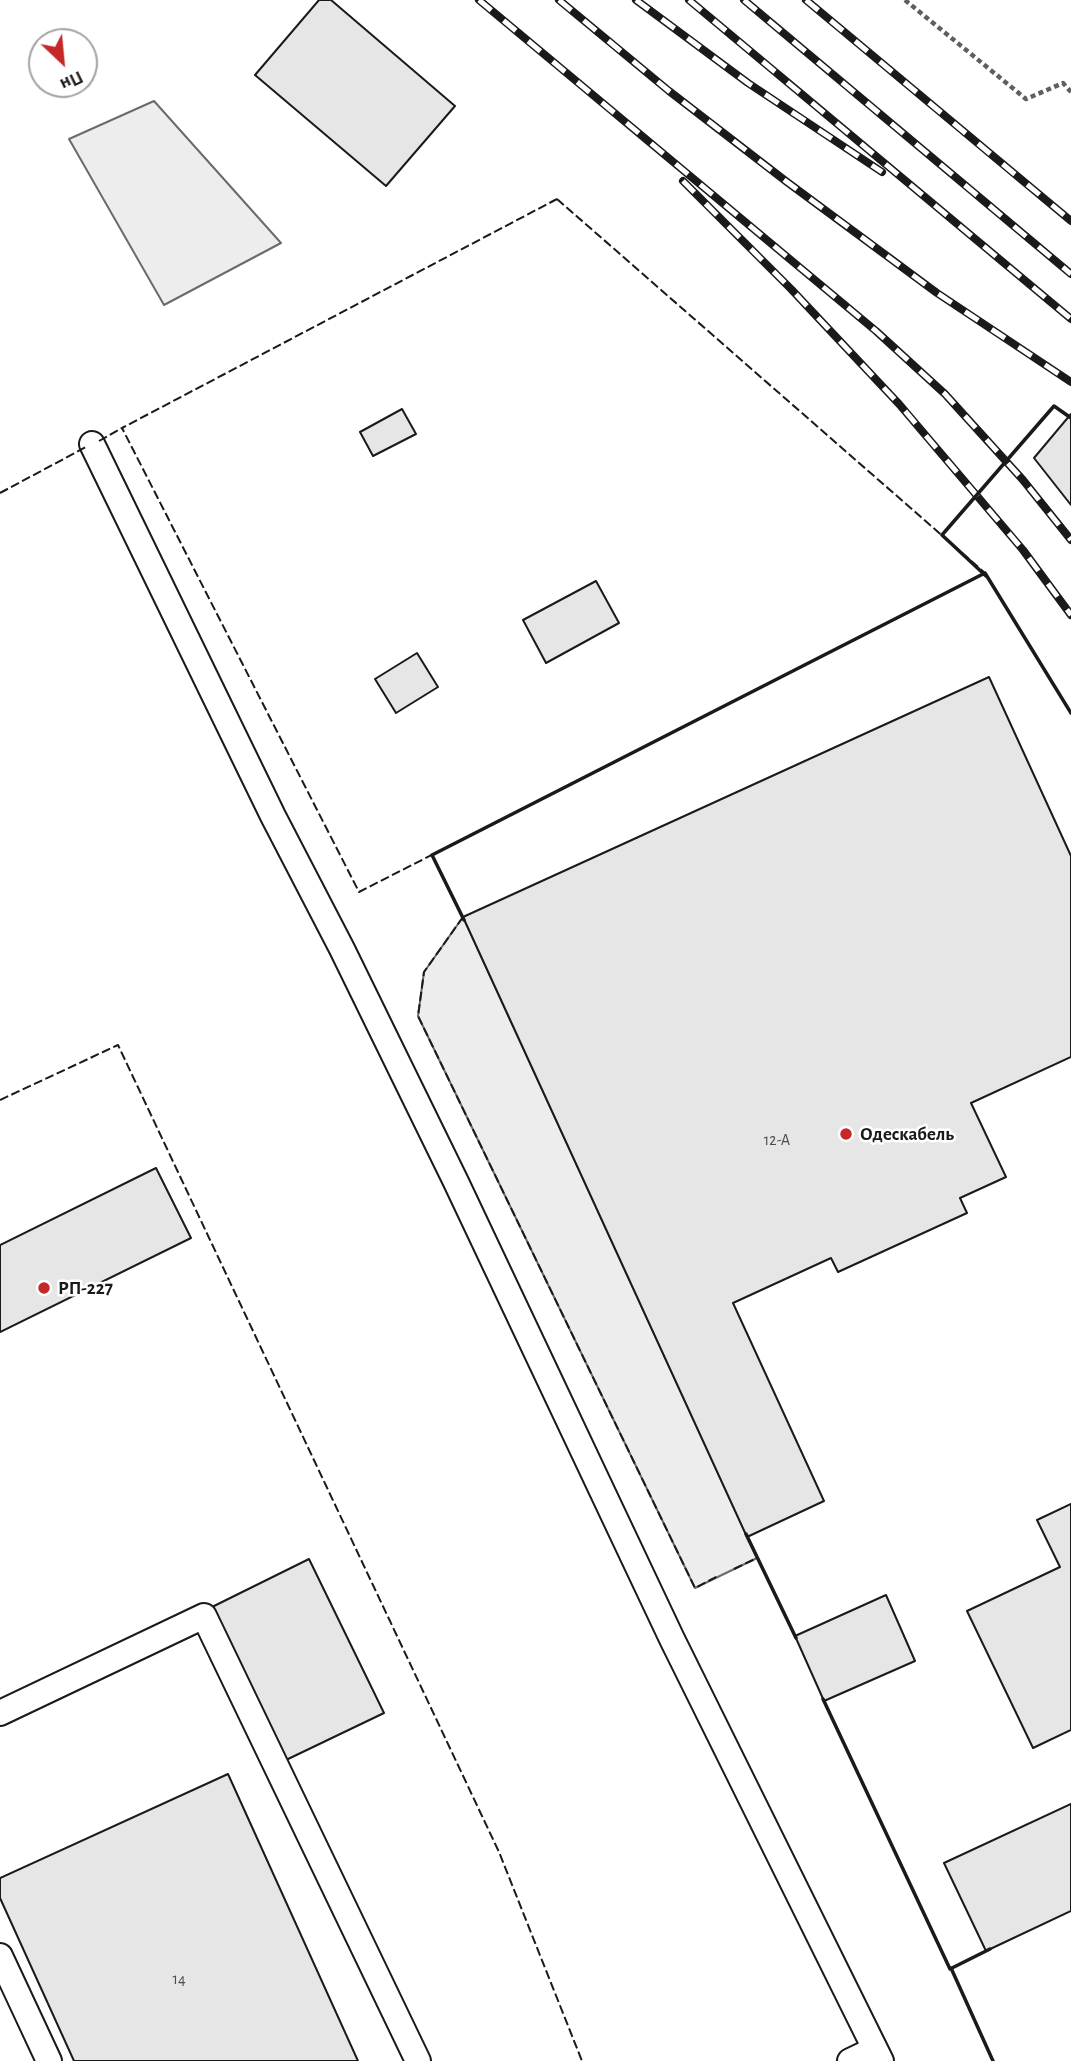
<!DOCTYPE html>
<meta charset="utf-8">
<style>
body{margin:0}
#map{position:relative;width:1071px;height:2061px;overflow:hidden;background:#fff;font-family:"Alegreya Sans",sans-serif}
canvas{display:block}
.north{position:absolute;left:28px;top:28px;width:70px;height:70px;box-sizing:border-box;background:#fff;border:2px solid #a3a3a3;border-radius:50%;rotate:154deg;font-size:19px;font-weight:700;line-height:28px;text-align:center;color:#1a1a1a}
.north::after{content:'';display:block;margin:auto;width:24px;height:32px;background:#c62828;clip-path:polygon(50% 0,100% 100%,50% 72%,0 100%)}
</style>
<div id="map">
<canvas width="1071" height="2061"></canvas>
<div class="north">Пн</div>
</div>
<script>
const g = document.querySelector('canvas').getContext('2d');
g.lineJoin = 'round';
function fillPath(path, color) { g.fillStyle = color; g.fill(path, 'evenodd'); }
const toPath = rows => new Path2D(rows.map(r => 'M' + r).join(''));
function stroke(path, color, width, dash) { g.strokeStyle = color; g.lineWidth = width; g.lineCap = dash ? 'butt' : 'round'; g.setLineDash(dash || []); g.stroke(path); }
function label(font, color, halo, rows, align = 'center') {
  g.font = font + ' "Alegreya Sans",sans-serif'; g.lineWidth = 5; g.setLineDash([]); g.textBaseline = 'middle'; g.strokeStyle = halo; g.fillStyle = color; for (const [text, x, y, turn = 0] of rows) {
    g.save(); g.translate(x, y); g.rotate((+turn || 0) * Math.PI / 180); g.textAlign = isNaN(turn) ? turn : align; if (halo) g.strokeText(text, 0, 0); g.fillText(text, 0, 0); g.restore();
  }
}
const parking = toPath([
 [154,101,281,243,164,305,69,139,154,101],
 [463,917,757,1558,695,1588,418,1016,424,972,463,917]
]);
const building = toPath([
 [319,0,331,0,455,106,386,186,255,75,319,0],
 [402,409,416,434,373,456,360,432,402,409],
 [1071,414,1071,505,1034,458,1071,414],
 [596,581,619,623,546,663,523,620,596,581],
 [417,653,438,687,396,713,375,679,417,653],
 [989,677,1071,856,1071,1057,971,1103,1006,1177,960,1198,967,1213,838,1272,831,1258,733,1303,824,1501,747,1537,463,917,989,677],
 [156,1168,191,1238,0,1332,0,1245,156,1168],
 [1071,1504,1071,1730,1033,1748,967,1611,1060,1567,1037,1520,1071,1504],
 [309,1559,384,1713,286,1760,212,1607,309,1559],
 [886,1595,915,1661,824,1701,795,1636,886,1595],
 [228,1774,358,2061,74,2061,0,1898,0,1878,228,1774],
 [1071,1804,1071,1911,986,1951,944,1863,1071,1804]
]);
const path = toPath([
 [905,0,1026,99,1063,83,1071,92]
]);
const service = toPath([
 [92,444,273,816,342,949,456,1182,672,1639,881,2061],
 [0,1713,204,1616,418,2061],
 [0,1956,49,2061],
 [850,2061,875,2049]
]);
const rail = toPath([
 [479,0,876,331,945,394,1023,480,1071,540],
 [559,0,669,91,787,182,937,293,1071,382],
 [636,0,748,83,882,172],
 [689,0,1071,319],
 [744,0,1071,274],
 [806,0,1071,221],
 [683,181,791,289,899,404,1023,550,1071,615]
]);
const fence = toPath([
 [557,199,985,573,359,892,122,428,557,199],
 [99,441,122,428],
 [0,493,86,447],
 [463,917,424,972,418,1016,695,1588,718,1576],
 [0,1100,118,1045,499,1852,582,2061],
 [734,1569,757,1558]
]);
const wall = toPath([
 [986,576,942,535,1054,406,1071,418],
 [464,920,432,855,985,573,1071,713],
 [746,1534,796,1638],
 [823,1699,950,1969,990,1949],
 [951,1968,993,2061]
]);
const markers = [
 [846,1134,7,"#c62828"],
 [44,1288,7,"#c62828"]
];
const numberNames = [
 ["12-А",777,1140],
 ["14",179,1979]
];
const poiNames = [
 ["Одескабель",860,1134],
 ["РП-227",58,1288]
];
fillPath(parking, '#ededed');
stroke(parking, '#6a6a6a', 2);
fillPath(building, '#e6e6e6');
stroke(building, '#1a1a1a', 2);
stroke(service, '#1a1a1a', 28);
stroke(path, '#5f5f5f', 4.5, [5, 3.5]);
stroke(service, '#fff', 24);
stroke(rail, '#1a1a1a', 8);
stroke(rail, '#fff', 5, [16]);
stroke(fence, '#1a1a1a', 2, [9, 3.5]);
stroke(wall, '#1a1a1a', 3.5);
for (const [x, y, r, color] of markers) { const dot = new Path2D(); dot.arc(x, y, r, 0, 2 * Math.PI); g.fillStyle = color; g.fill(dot); stroke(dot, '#fff', 2.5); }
label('16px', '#4d4d4d', null, numberNames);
label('bold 19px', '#1a1a1a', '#fff', poiNames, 'left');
</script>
